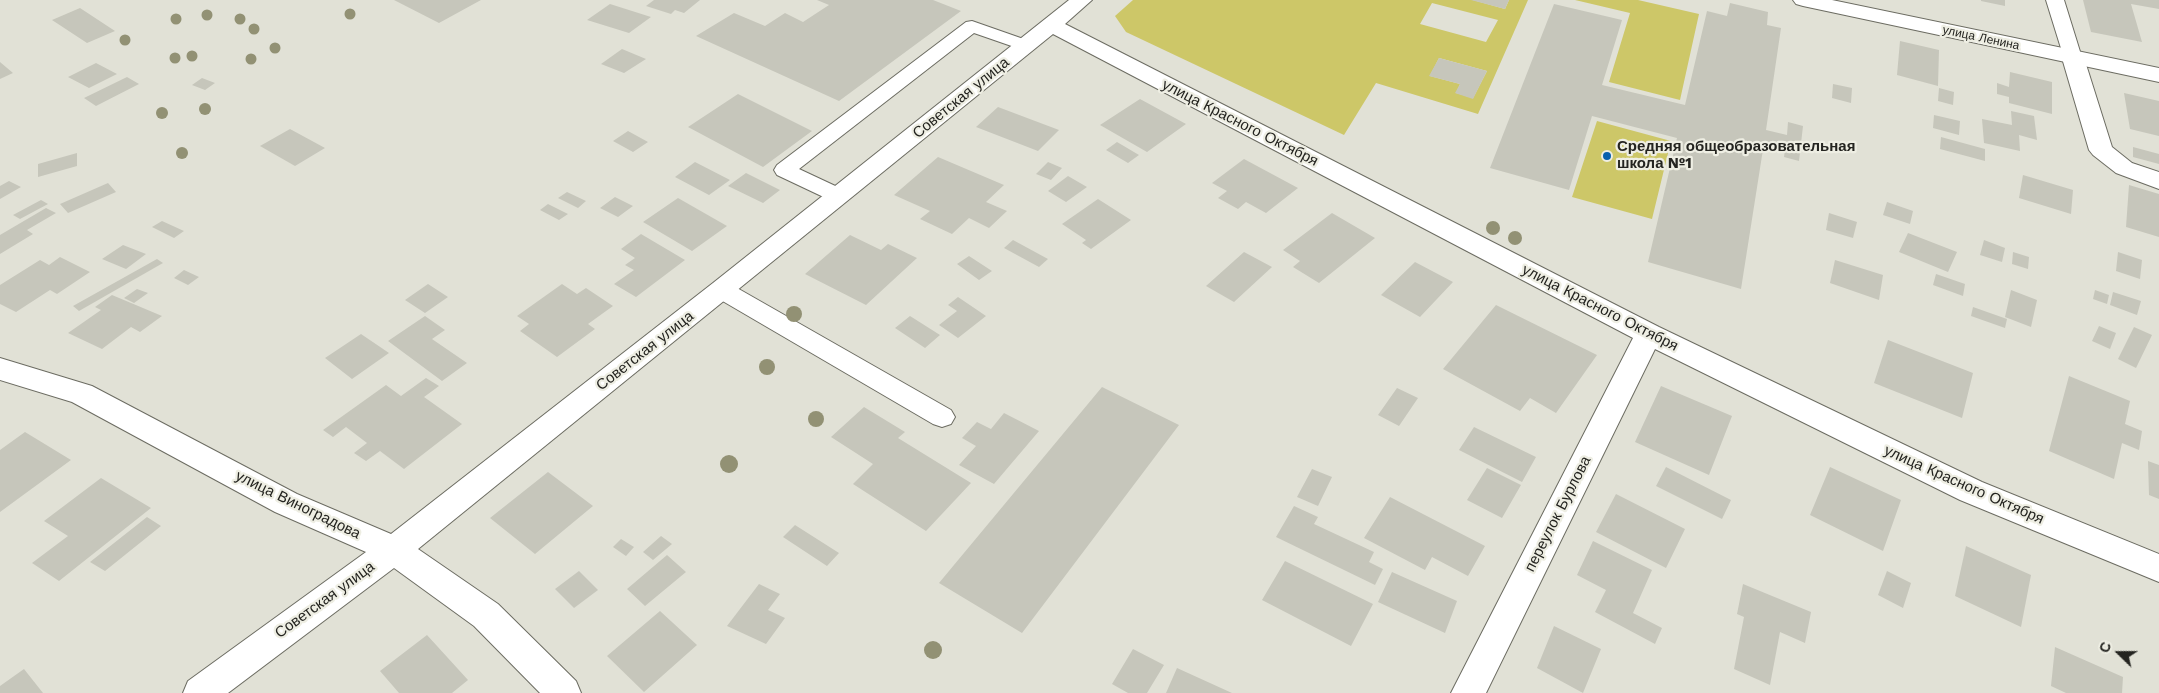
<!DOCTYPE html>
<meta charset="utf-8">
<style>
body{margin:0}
#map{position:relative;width:2159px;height:693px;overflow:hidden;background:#e1e1d6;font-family:"Work Sans",sans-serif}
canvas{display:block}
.north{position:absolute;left:2094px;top:628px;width:50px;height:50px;-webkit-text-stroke:4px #eeeee3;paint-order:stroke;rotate:292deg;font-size:14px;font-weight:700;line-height:20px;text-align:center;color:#242420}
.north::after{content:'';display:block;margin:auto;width:18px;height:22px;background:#242420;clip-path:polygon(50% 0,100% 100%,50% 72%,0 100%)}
</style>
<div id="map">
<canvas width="2159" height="693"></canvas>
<div class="north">С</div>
</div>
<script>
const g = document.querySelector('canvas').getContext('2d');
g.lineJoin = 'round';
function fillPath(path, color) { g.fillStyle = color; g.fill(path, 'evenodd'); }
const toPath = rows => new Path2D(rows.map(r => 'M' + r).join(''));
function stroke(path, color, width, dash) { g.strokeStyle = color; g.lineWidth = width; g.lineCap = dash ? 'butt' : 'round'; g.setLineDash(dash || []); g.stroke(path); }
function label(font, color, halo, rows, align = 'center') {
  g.font = font + ' "Work Sans",sans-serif'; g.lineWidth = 4.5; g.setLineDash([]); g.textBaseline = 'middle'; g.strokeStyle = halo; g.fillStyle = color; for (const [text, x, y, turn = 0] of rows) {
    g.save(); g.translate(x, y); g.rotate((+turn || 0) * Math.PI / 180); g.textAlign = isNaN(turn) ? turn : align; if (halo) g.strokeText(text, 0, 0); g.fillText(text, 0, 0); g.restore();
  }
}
const green = toPath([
 [1133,0,1473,0,1505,9,1509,0,1528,0,1478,114,1376,83,1344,135,1126,32,1115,16],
 [1432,3,1498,20,1486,42,1420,24],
 [1439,58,1487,71,1473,98,1456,93,1460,84,1430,76],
 [1575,0,1638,0,1699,14,1680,100,1609,82,1630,13],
 [1597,121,1671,141,1652,219,1572,197]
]);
const building = toPath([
 [394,0,481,0,439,23],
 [654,0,700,0,684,13,675,10,671,14,646,6],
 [817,0,933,0,961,11,839,101,696,36,734,13,765,26,785,13,803,22,829,5],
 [1471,0,1509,0,1505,9],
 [1981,0,2005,0,2005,6,1981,1],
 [2083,0,2159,0,2159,9,2131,4,2142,42,2091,32],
 [1730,3,1768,12,1767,25,1781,28,1766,130,1787,135,1788,122,1803,126,1799,161,1784,157,1785,149,1764,143,1741,289,1648,262,1677,138,1592,116,1569,190,1490,168,1554,4,1622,20,1602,85,1685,105,1707,11,1727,16],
 [610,4,651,17,629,33,587,20],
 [80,8,115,31,87,43,52,20],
 [1900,41,1939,50,1938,86,1897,75],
 [622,49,646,59,624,73,601,64],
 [1439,58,1487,71,1473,99,1455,93,1460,84,1429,76],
 [0,62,13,73,0,79],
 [96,63,117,74,89,88,68,77],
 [2010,72,2052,82,2052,114,2009,103,2009,97,1997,94,1997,83,2009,87],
 [127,77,139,84,96,106,84,98],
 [202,78,215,83,205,90,192,85],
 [1833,84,1852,88,1851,103,1832,98],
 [1939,88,1954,92,1953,105,1938,101],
 [2124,93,2159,101,2159,136,2130,129],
 [738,94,812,131,763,167,688,127],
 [1140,99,1186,124,1147,152,1100,125],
 [998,107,1059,130,1038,151,976,127],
 [2011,111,2034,116,2037,140,2019,135,2020,151,1984,143,1982,119,2012,125],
 [1934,115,1960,121,1959,135,1933,128],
 [290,129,325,148,295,166,260,146],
 [628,131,648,142,633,152,613,141],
 [1941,137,1985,149,1985,161,1940,149],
 [1117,142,1139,155,1128,163,1106,150],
 [2133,147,2159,154,2159,164,2133,157],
 [77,153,77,166,38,177,38,164],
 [938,157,1004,185,986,202,1007,211,989,228,969,218,952,234,920,219,930,211,894,195],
 [1244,159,1298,188,1266,213,1246,202,1238,209,1218,198,1227,191,1212,183],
 [695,162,730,180,709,195,675,177],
 [1048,162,1062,168,1051,180,1036,174],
 [746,173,780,190,763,203,728,186],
 [2023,175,2073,190,2071,214,2019,198],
 [1068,176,1087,187,1066,202,1048,191],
 [9,181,21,187,0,199,0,186],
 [108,183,116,192,68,213,60,204],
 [2129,185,2159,194,2159,237,2126,227],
 [567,192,586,201,578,208,558,198],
 [615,197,633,206,618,217,600,208],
 [678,198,727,226,692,251,643,222],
 [1098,199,1131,220,1091,249,1082,243,1086,240,1062,224],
 [41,200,48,204,20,219,13,215],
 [1887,202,1913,211,1910,224,1883,215],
 [548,204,568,214,559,220,540,210],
 [46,208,56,213,27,230,33,234,0,254,0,235],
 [1332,213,1375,238,1319,283,1293,267,1300,261,1283,250],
 [1829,213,1857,222,1853,238,1826,230],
 [162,221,184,231,174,238,152,227],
 [1908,233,1957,252,1948,272,1899,252],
 [641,234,685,260,636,297,614,284,634,270,625,265,635,258,621,249],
 [850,235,881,250,888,244,917,258,866,305,805,274],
 [1013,240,1048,259,1039,267,1004,248],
 [1984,240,2005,248,2002,262,1980,255],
 [123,245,146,254,126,269,102,259],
 [1244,252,1272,267,1234,302,1206,286],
 [2013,252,2029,257,2028,269,2012,264],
 [2118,252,2142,260,2140,279,2116,271],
 [969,256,992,271,979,280,957,264],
 [60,257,90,272,57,294,50,290,16,312,0,304,0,285,40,260,49,265],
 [157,259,163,263,79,311,73,306],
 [1835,260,1883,275,1879,300,1830,283],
 [1415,262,1453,282,1420,317,1381,295],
 [184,270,199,277,188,285,174,278],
 [1936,274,1965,284,1963,296,1933,285],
 [428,284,448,297,425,313,405,300],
 [562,284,577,294,586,288,613,306,588,324,595,329,557,357,520,331,529,324,517,316],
 [137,289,148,293,134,303,124,298],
 [2011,290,2037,300,2031,327,2005,317],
 [2095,290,2109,295,2107,304,2093,299],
 [2113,292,2141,301,2137,315,2110,305],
 [112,295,162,316,140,332,131,327,102,349,68,333,101,310,95,307],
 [958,297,986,316,958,338,939,325,957,311,948,305],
 [1496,305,1597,355,1556,413,1530,398,1520,411,1443,369],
 [1973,307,2007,319,2005,328,1971,316],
 [425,316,445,330,432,339,467,363,442,381,388,341],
 [910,316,940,335,925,348,895,328],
 [2099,326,2116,333,2110,349,2092,341],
 [2134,327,2152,335,2136,368,2118,359],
 [361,334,389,353,352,379,325,358],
 [1888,340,1973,373,1962,418,1874,383],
 [2069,376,2130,401,2125,424,2142,431,2139,450,2122,443,2114,479,2049,451],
 [426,378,439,386,424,397,462,424,404,469,380,451,366,461,354,453,367,443,346,427,333,437,323,430,386,385,401,396],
 [1661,386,1732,416,1709,475,1635,442],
 [1102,387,1179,425,1022,633,939,583],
 [1397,388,1418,398,1399,426,1378,415],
 [864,407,905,432,898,438,971,483,926,531,853,484,873,464,831,437],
 [1004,413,1039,431,994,484,959,465,976,446,962,438,977,422,991,429],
 [1474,427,1536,457,1522,482,1459,450],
 [25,432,71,460,0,512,0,450],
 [2148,461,2159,465,2159,499,2149,495],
 [1666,467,1731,500,1722,519,1656,486],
 [1830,467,1901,500,1883,551,1810,515],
 [1487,468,1521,485,1502,518,1467,500],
 [1312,469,1332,477,1318,506,1297,497],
 [548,472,593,506,535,554,490,518],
 [101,478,151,508,59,581,32,563,68,536,44,521],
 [1616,494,1685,529,1666,568,1596,532],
 [1390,497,1485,546,1468,576,1432,557,1425,570,1364,538],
 [1294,506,1318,517,1314,524,1374,552,1369,562,1383,569,1375,585,1276,537],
 [147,517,161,526,105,571,90,562],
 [795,525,839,553,827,566,783,537],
 [661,536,672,544,653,560,643,552],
 [621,539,634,547,626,556,613,547],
 [1593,541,1652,570,1633,613,1662,628,1655,644,1595,612,1606,590,1577,575],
 [1966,546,2031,575,2021,627,1955,596],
 [667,555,686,572,645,606,627,589],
 [1285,561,1373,604,1351,646,1262,600],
 [579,571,598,590,574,608,555,589],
 [1887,571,1911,583,1903,608,1878,595],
 [1392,572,1457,601,1445,633,1378,602],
 [759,584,780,594,768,610,785,618,766,644,727,626],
 [1743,584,1811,612,1805,643,1780,632,1770,685,1734,669,1744,617,1737,614],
 [660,611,697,645,644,692,607,656],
 [1554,626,1601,649,1583,693,1537,668],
 [427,635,468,680,452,693,399,693,380,671],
 [2055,647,2123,677,2122,693,2066,693,2051,686],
 [1133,649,1164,665,1147,693,1128,693,1112,684],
 [1177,668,1232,693,1166,693],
 [24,669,43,693,0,693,0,686]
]);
const service = toPath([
 [2046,0,2064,0,2082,58,2080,62,2073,64,2066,62,2064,58,2046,0],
 [972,21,1032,42,1035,46,1032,50,1026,51,974,33,799,169,846,191,849,196,846,201,839,203,832,201,777,175,774,170,777,165,966,22,972,21],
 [722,282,730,284,951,410,955,417,951,424,942,427,933,424,714,296,711,290,714,284,722,282]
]);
const minor = toPath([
 [1069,0,1092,0,1065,24,1659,327,1982,482,2159,554,2159,582,1960,500,1655,349,1486,693,1451,693,1633,338,1053,34,418,549,498,604,576,681,581,693,540,693,474,626,394,568,228,693,183,693,188,681,366,552,275,512,72,402,0,380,0,358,92,386,297,494,391,534,713,283,1069,0],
 [2073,52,2081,53,2084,58,2112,147,2132,163,2159,172,2159,189,2116,173,2093,155,2089,150,2062,58,2065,53,2073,52]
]);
const secondary = toPath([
 [1793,0,1832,0,2159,68,2159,82,1803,6,1796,4,1793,0]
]);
const trees = [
 [350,14,5.5],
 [207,15,5.5],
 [176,19,5.5],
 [240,19,5.5],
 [254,29,5.5],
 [125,40,5.5],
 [275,48,5.5],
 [192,56,5.5],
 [175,58,5.5],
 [251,59,5.5],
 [205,109,6],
 [162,113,6],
 [182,153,6],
 [1493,228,7],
 [1515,238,7],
 [794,314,8],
 [767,367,8],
 [816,419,8],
 [729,464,9],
 [933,650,9]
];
const markers = [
 [1607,156,5,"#0760ad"]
];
const farStreetnames = [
 ["улица Ленина",1981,38,12]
];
const streetNames = [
 ["Советская улица",961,98,-39],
 ["улица Красного Октября",1240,123,27],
 ["улица Красного Октября",1600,308,27],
 ["Советская улица",645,351,-38],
 ["улица Красного Октября",1964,485,24],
 ["улица Виноградова",298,505,26],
 ["переулок Бурлова",1558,514,-63],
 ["Советская улица",325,600,-36]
];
const poiNames = [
 ["Средняя общеобразовательная",1617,147],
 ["школа №1",1617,164]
];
fillPath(green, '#cdc768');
fillPath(building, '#c6c6bb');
stroke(service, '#6c6c62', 2);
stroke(minor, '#6c6c62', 2);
stroke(secondary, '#6c6c62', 2);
fillPath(service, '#fff');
fillPath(minor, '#fff');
fillPath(secondary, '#fff');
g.fillStyle = '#929174';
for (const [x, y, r] of trees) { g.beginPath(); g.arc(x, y, r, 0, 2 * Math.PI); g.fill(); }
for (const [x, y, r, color] of markers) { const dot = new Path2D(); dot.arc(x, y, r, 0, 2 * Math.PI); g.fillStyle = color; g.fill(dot); stroke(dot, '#eeeee3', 2); }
label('12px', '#242420', '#eeeee3', farStreetnames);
label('15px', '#242420', '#eeeee3', streetNames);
label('bold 15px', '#242420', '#eeeee3', poiNames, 'left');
</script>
